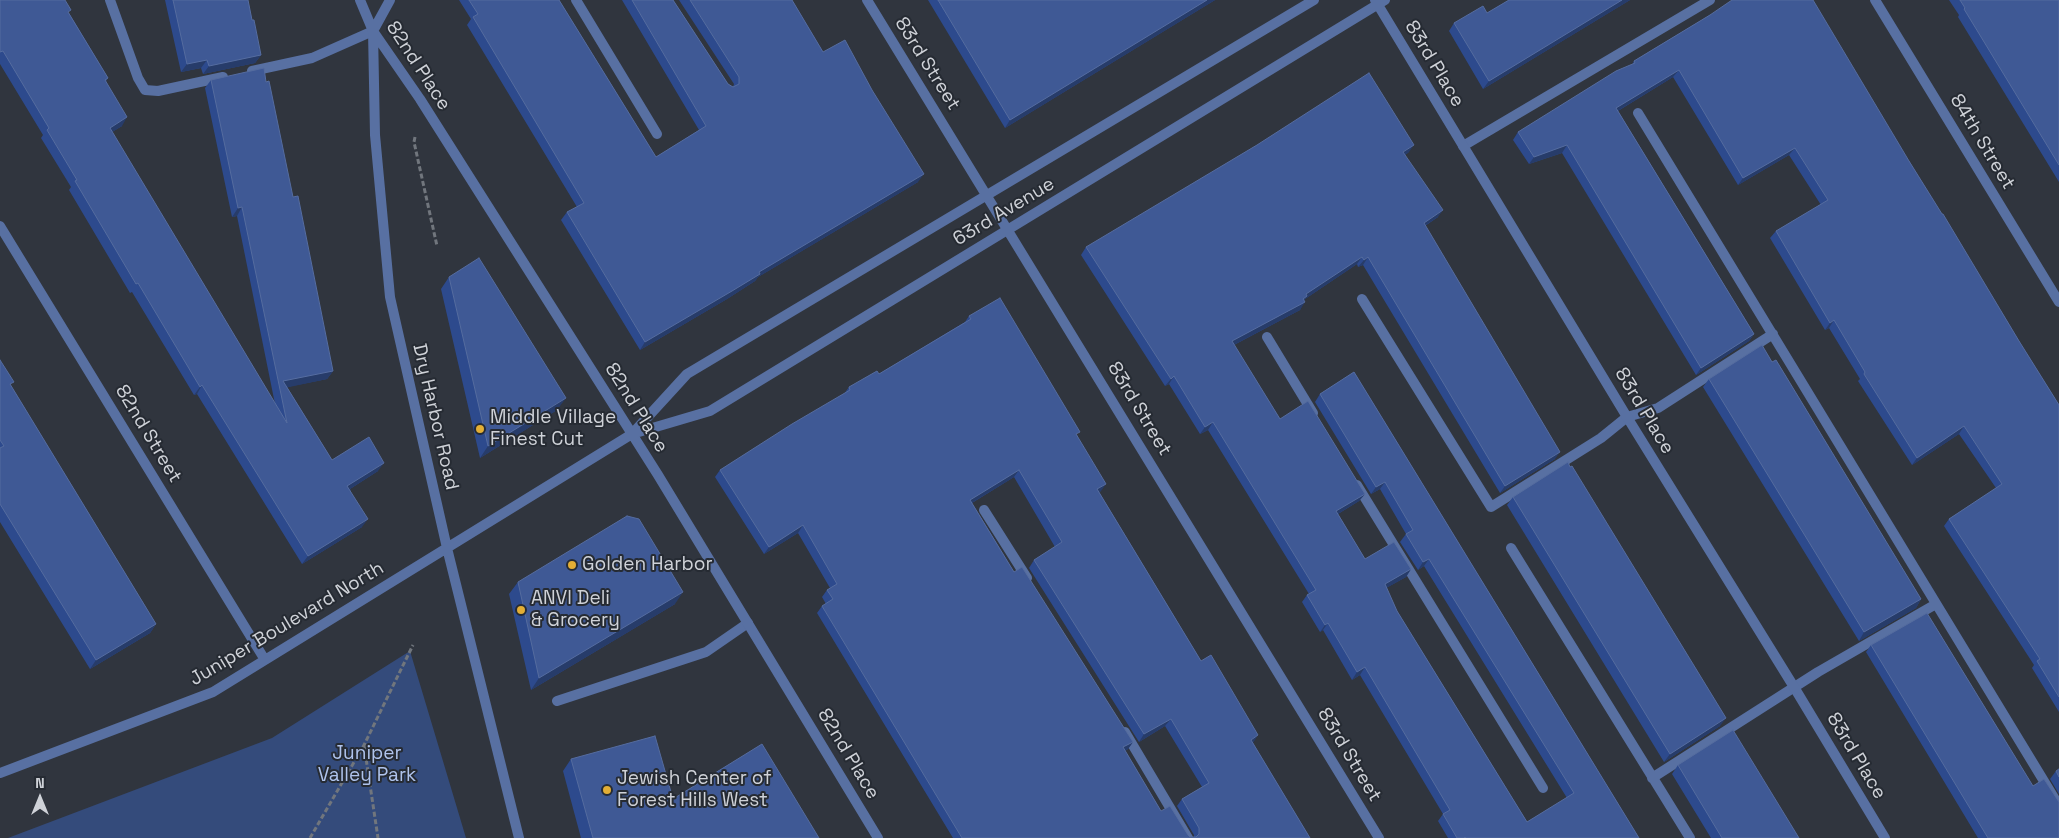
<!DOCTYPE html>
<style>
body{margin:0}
#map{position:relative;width:2059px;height:838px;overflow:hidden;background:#30353e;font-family:"Space Grotesk",sans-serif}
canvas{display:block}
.north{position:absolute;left:15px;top:773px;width:50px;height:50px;-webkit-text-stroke:4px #262b33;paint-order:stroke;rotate:0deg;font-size:14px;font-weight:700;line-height:20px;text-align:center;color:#cfd2d8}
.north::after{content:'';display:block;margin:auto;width:18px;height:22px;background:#cfd2d8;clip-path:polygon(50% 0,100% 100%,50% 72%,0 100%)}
</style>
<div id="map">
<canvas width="2059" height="838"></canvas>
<div class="north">N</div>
</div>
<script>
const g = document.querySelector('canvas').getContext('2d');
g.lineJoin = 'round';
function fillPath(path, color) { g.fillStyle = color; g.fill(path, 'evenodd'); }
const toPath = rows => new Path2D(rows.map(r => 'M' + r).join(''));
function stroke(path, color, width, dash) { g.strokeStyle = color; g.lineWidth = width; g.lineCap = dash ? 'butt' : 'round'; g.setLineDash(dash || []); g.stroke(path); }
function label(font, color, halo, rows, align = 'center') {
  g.font = font + ' "Space Grotesk",sans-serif'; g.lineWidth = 4; g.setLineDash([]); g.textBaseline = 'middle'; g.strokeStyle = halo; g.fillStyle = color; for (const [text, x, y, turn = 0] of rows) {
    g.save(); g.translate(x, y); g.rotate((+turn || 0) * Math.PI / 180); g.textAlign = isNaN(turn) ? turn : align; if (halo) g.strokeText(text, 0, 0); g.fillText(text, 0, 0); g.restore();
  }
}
const green = toPath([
 [410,651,466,838,8,838,272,738]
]);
const path = toPath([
 [415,137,414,142,437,246],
 [364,745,378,838],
 [310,838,364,745,413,645]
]);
const service = toPath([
 [110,0,138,78,145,90,158,91,223,77],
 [576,0,657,134],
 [252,71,312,58,373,31],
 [1638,113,2059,806],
 [1463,146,1710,0],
 [1362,299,1491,507,1601,438,1627,417,1658,408,1773,334],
 [1267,337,1313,413],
 [1357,485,1543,788],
 [984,510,1027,578],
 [1511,548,1690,838],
 [557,701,706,652,748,623],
 [1125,732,1188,838],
 [1652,778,1818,672,1936,604]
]);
const minor = toPath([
 [360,0,373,31,420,99,658,475,878,838],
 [390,0,373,31,375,135,390,297,447,548,519,838],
 [867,0,1379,838],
 [1375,0,1627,417,1794,687,1885,838],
 [1875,0,2059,302],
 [0,226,265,660],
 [633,433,687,374,1314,0],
 [0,773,213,692,632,434,710,411,1385,0]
]);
const wall = toPath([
 [0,0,69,13,108,78,106,81,122,126,112,132,275,404,237,216,232,217,205,88,211,80,293,197,333,371,327,379,287,387,332,460,378,471,350,489,362,527,302,564,197,394,194,395,132,292,130,293,69,190,71,187,41,138,43,135,0,64],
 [165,0,248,0,252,20,261,55,255,63,203,74,201,68,181,72],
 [459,0,559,0,656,157,699,130,622,0,673,0,728,84,733,87,734,84,679,0,792,0,823,52,918,182,758,277,755,281,727,299,640,350,561,220,567,212,577,207,467,25,471,19],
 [928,0,1215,0,1005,128],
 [1509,0,1630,0,1483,89,1449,31,1454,23,1487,13],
 [1949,0,2059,0,2059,182,1958,17,1959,15],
 [1710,15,1909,161,2019,341,2059,405,2059,712,2032,668,2034,665,1944,526,1949,519,1996,488,1959,434,1912,465,1858,381,1860,379,1829,328,1825,330,1770,238,1776,231,1821,205,1789,155,1738,185,1673,77,1618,111,1754,334,1749,341,1696,375,1562,153,1529,164,1513,140,1518,132,1632,65,1634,61],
 [1409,152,1405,155,1438,217,1425,226,1555,459,1500,493,1363,265,1358,267,1357,264,1305,299,1300,310,1234,345,1280,419,1365,494,1359,501,1338,514,1365,559,1411,569,1406,577,1386,588,1397,611,1527,822,1567,798,1424,566,1418,570,1400,542,1406,534,1380,489,1371,494,1315,402,1320,394,1354,372,1639,838,1448,838,1438,821,1443,814,1360,675,1352,680,1323,630,1320,632,1302,602,1307,595,1309,594,1208,430,1200,434,1169,384,1165,386,1081,255,1086,247],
 [449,277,557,410,480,458,441,289],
 [969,316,1077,435,1101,491,1099,492,1201,661,1253,743,1310,838,953,838,817,613,822,606,826,604,822,597,827,590,830,588,798,533,764,554,715,477,720,470,844,394,849,387,879,374,965,322],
 [1014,477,1055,547,1034,560,1029,568,1139,742,1165,726,1202,787,1182,799,1177,806,1194,835,1194,837,1190,837,1161,811,1125,751,1128,749,1133,742,1014,572,972,503],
 [0,360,11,386,156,624,150,633,90,669,0,522],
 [1772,362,1921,599,1916,608,1859,641,1703,387,1709,379],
 [1513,497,1720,726,1664,762,1507,505],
 [518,582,675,604,531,690,509,594],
 [1871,645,2033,786,2059,838,1978,838,1866,652],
 [571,759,673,799,819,838,581,838,563,771],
 [1678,765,1799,838,1711,838,1672,774],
 [2059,769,2059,794,2050,779,2056,771]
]);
const shadedWall = toPath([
 [1207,0,1215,0,1005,128,1010,120],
 [1622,0,1630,0,1483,89,1489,81],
 [261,55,255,63,203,74,209,66],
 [207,60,201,68,181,72,187,64],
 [1679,70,1673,77,1611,115,1616,108],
 [127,117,122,126,104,137,110,128],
 [1414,145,1409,152,1398,160,1403,152],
 [1567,145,1562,153,1529,164,1534,157],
 [1795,148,1789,155,1738,185,1743,178],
 [924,174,918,182,758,277,755,281,727,299,640,350,645,342,759,272],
 [242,207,237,216,232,217,238,208],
 [1443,210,1438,217,1418,230,1424,223],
 [1362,257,1357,264,1305,299,1302,304,1298,306,1306,294],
 [1368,257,1363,265,1358,267,1364,260],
 [1305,302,1300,310,1226,349,1232,341],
 [1834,320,1829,328,1825,330,1830,323],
 [1754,334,1749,341,1696,375,1701,368],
 [333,371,327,379,280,389,283,381],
 [1174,376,1169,384,1165,386,1171,379],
 [202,385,197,394,194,395,200,387],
 [566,398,557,410,480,458,488,446],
 [1213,422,1208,430,1200,434,1205,427],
 [1964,426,1959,434,1912,465,1917,458],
 [1560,452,1555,459,1500,493,1505,486],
 [384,463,378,471,342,494,347,486],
 [1019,470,1014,477,965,507,970,500],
 [1385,482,1380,489,1371,494,1376,487],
 [1106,484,1101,491,1092,496,1097,489],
 [1365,494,1359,501,1331,518,1336,511],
 [368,519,362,527,302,564,308,556],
 [803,525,798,533,764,554,769,547],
 [1429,559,1424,566,1418,570,1423,562],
 [1411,569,1406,577,1379,592,1385,584],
 [683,592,675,604,531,690,539,678],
 [1921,599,1916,608,1859,641,1864,632],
 [1328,623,1323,630,1320,632,1325,625],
 [156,624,150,633,90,669,96,660],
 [1365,667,1360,675,1352,680,1357,672],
 [1726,718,1720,726,1664,762,1670,754],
 [1171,719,1165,726,1139,742,1144,734],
 [1258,735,1253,743,1251,740],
 [1133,742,1128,749,1118,755,1123,747]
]);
const building = toPath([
 [0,0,65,0,71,10,68,12,108,78,105,80,127,117,110,128,287,423,242,207,238,208,211,80,264,68,266,82,269,81,293,197,298,196,333,371,283,381,332,460,369,437,384,463,347,486,368,519,308,556,202,385,200,387,138,283,136,284,75,181,77,180,47,130,49,128,3,51,0,52,0,0],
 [173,0,248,0,252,20,254,20,261,55,209,66,207,60,187,64,173,0],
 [469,0,559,0,656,157,706,126,632,0,673,0,728,84,733,87,739,84,739,77,690,0,792,0,823,52,845,40,872,90,924,174,759,272,760,274,732,291,645,342,567,212,584,203,473,17,478,14,469,0],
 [938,0,1207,0,1010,120,938,0],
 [1509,0,1622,0,1489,81,1454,23,1483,6,1487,13,1509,0],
 [1732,0,1813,0,1909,161,1942,214,1943,214,2019,341,2059,405,2059,697,2037,661,2040,659,1949,519,2002,484,1964,426,1917,458,1864,374,1865,372,1834,320,1830,323,1776,231,1828,200,1795,148,1743,178,1679,70,1616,108,1754,334,1701,368,1567,145,1534,157,1518,132,1616,71,1635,63,1634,61,1710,15,1732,0],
 [1960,0,2059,0,2059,165,1964,9,1965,8,1960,0],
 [1369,73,1414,145,1403,152,1443,210,1424,223,1560,452,1505,486,1368,257,1364,260,1362,257,1306,294,1307,296,1303,299,1305,302,1232,341,1280,419,1308,401,1365,494,1336,511,1365,559,1394,542,1411,569,1385,584,1397,611,1527,822,1574,793,1429,559,1423,562,1406,534,1413,530,1385,482,1376,487,1320,394,1354,372,1639,838,1466,838,1465,837,1464,838,1457,838,1443,814,1450,810,1365,667,1357,672,1328,623,1325,625,1307,595,1316,590,1213,422,1205,427,1174,376,1171,379,1086,247,1257,145,1369,73],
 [479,258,566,398,488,446,449,277,479,258],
 [1000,298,1080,432,1076,434,1106,484,1097,489,1201,661,1211,655,1258,735,1251,740,1310,838,962,838,822,606,833,599,827,590,837,584,803,525,769,547,720,470,792,424,850,390,849,387,877,371,879,374,971,319,969,316,1000,298],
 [1019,470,1062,542,1034,560,1144,734,1171,719,1209,783,1182,799,1199,828,1199,834,1196,837,1190,837,1188,835,1170,806,1161,811,1123,747,1133,742,1022,567,1014,572,970,500,1019,470],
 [1762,345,1772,362,1776,360,1921,599,1864,632,1709,379,1762,345],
 [0,360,14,382,10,384,156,624,96,660,0,504,0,448,4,446,0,440,0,360],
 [1568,462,1570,467,1572,466,1726,718,1670,754,1513,497,1568,462],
 [627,516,639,519,683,592,539,678,518,582,627,516],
 [1927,613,2033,786,2044,779,2059,802,2059,838,1988,838,1871,645,1927,613],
 [1733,730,1799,838,1722,838,1678,765,1733,730],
 [655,736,673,799,762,744,819,838,593,838,571,759,655,736],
 [2059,769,2059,777,2056,771,2059,769]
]);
const markers = [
 [480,429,5,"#e3ae35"],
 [572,565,5,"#e3ae35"],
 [521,610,5,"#e3ae35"],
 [607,790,5,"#e3ae35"]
];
const streetNames = [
 ["83rd Street",927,64,58],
 ["83rd Place",1434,64,59],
 ["82nd Place",418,66,57],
 ["84th Street",1982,142,59],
 ["63rd Avenue",1004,212,-31],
 ["82nd Place",636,408,58],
 ["83rd Street",1139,409,59],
 ["83rd Place",1644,411,59],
 ["Dry Harbor Road",435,417,77],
 ["82nd Street",148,434,59],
 ["Juniper Boulevard North",287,624,-31],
 ["82nd Place",848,754,59],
 ["83rd Street",1349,755,59],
 ["83rd Place",1856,756,59]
];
const poiNames = [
 ["Middle Village",490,418],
 ["Finest Cut",490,440],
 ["Golden Harbor",582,565],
 ["ANVI Deli",531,599],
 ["& Grocery",531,621],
 ["Jewish Center of",617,779],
 ["Forest Hills West",617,801]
];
const parkNames = [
 ["Juniper",367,754],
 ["Valley Park",367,776]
];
fillPath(green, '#344b7b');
stroke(path, '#71767d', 3, [5, 2.5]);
stroke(service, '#5870a2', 10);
stroke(minor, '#5870a2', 10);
fillPath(wall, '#2d4a8d');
fillPath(shadedWall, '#273c6a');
fillPath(building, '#3f5995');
stroke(building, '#556c9f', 1);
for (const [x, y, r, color] of markers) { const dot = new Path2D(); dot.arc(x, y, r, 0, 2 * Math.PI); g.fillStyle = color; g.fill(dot); stroke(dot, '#262b33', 2); }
label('19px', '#cfd2d8', '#262b33', streetNames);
label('19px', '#cfd2d8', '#262b33', poiNames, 'left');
label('19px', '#afc3ec', '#262b33', parkNames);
</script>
